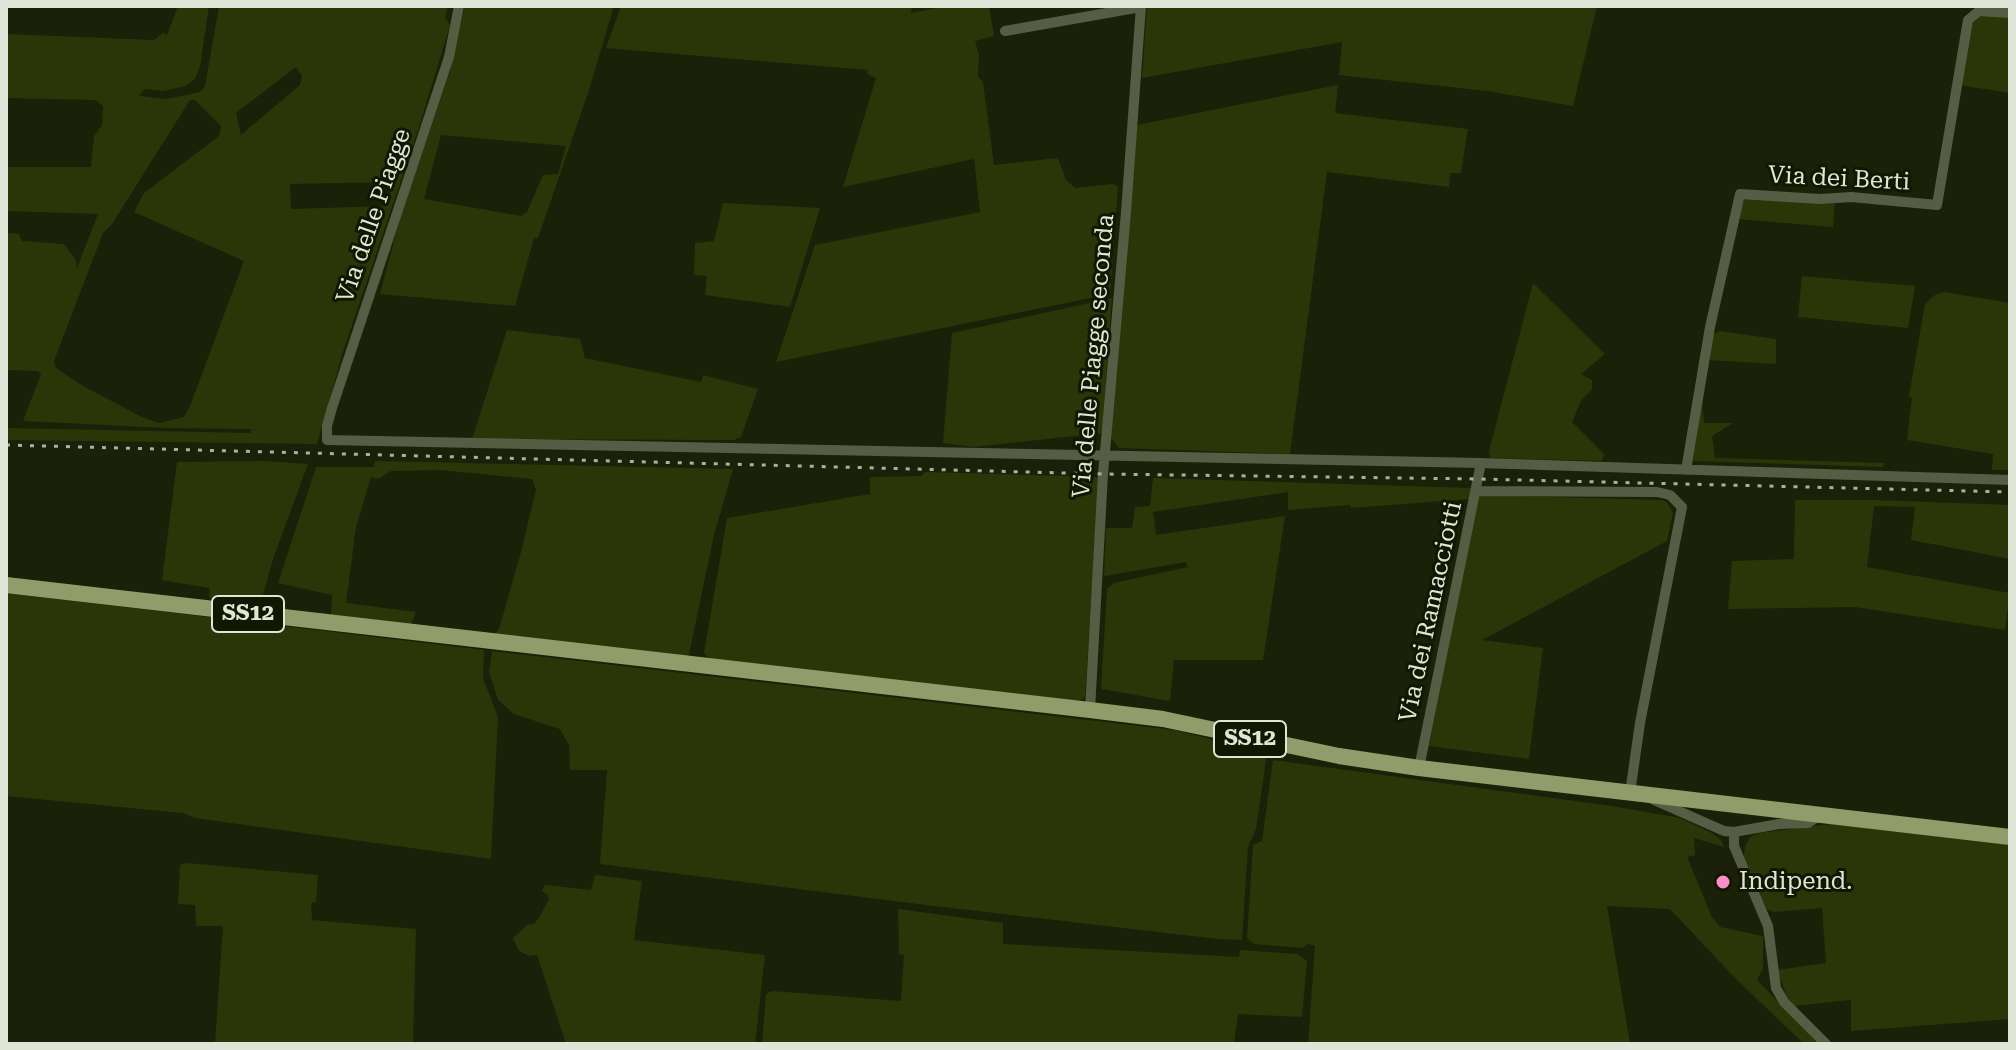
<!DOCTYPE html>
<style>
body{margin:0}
#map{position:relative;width:2016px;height:1050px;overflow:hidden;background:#1b2009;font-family:"Roboto Serif",serif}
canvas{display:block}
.frame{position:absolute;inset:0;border:8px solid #e1e5d7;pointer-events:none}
</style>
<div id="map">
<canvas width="2016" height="1050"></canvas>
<div class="frame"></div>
</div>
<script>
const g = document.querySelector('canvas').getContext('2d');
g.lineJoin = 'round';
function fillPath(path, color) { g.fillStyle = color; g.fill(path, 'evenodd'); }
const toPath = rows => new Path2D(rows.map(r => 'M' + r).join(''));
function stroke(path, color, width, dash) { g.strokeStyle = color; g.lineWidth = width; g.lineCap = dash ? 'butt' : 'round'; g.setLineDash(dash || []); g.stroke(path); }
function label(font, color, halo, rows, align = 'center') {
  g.font = font + ' "Roboto Serif",serif'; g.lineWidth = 6; g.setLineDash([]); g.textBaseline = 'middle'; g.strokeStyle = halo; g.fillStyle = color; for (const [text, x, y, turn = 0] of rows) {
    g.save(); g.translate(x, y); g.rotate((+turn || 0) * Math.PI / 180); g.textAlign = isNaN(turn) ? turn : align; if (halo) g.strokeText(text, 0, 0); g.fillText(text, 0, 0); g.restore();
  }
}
const green = toPath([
 [178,6,209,6,200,67,195,79,186,86,163,91,145,89,139,96,166,99,200,92,205,86,219,6,448,6,445,17,450,26,419,127,342,355,317,444,6,440,6,428,250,433,252,429,166,428,23,421,41,374,38,371,6,370,6,233,19,234,22,241,64,244,76,260,77,268,98,214,6,211,6,167,91,167,94,136,102,125,103,106,96,100,6,98,6,34,154,40,163,33,167,35],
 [296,67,302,76,300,85,241,135,236,113],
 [190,100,195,100,221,126,219,136,144,193,134,212,244,261,190,406,184,417,159,423,142,417,83,386,56,368,54,361,103,233,112,224],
 [388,182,392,187,386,206,291,209,290,184],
 [465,6,614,6,588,93,538,238,534,238,515,306,380,294,399,222,450,71],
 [441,135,566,146,558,174,543,175,527,212,521,216,424,199],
 [621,6,912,6,911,13,946,6,989,6,994,36,975,41,979,55,978,77,983,82,994,165,1058,158,1066,180,1075,188,1113,184,1118,187,1110,294,776,362,815,245,980,212,974,159,843,187,876,78,867,74,868,70,606,48],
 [1147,6,1597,6,1573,106,1488,91,1339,75,1342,42,1142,78],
 [1980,15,2010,17,2010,93,1959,85,1972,24],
 [1338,85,1335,113,1468,129,1461,173,1450,173,1449,187,1327,172,1290,454,1119,448,1111,438,1137,125],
 [1753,198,1835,201,1833,227,1738,219,1740,207,1745,200],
 [723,203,820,208,790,307,705,295,707,276,694,275,695,243,714,241],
 [1802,276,1915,286,1908,328,1798,317],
 [1533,283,1605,354,1581,374,1592,380,1592,389,1581,401,1572,422,1605,455,1601,461,1491,458,1489,451],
 [1944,292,2010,303,2010,470,1992,470,1993,454,1907,440,1912,398,1909,396,1925,304,1935,295],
 [1112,298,1102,433,974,447,943,443,952,333],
 [507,330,580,339,585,358,701,382,703,375,758,389,741,437,734,440,472,439],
 [1719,331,1776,339,1776,364,1706,360,1711,336],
 [1702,400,1704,423,1733,423,1712,436,1715,458,1884,463,1883,467,1693,461],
 [265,461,308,464,273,559,260,606,209,598,210,588,162,580,177,462],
 [375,461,733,469,714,535,688,659,494,635,499,629,521,552,536,490,532,479,440,470,391,471,378,479,371,477,356,527,346,603,416,612,411,624,331,615,332,595,278,583,316,467,374,467],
 [925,472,1099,477,1085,697,1079,701,710,659,704,653,727,518,870,494,870,477,922,476],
 [1153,478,1471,488,1469,499,1351,508,1350,505,1288,510,1288,492,1153,512,1156,535,1285,516,1263,660,1174,660,1170,701,1101,689,1107,589,1114,583,1188,567,1186,562,1104,576,1106,528,1132,528,1135,507,1150,506],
 [1478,495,1662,500,1667,502,1673,513,1667,541,1482,640,1543,648,1529,759,1429,746],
 [1795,500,1874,500,2010,505,2010,559,1911,540,1915,507,1874,506,1867,567,2010,593,2005,630,1855,607,1728,609,1732,561,1794,559],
 [6,593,484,650,483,678,498,717,491,859,195,818,183,813,6,796],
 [492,651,1174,730,1267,753,1256,829,1248,847,1242,940,1218,939,926,905,600,864,607,770,570,770,569,745,560,729,514,714,498,700,489,672],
 [1273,760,1612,806,1680,818,1710,832,1721,840,1724,847,1694,838,1695,855,1687,857,1712,917,1720,927,1763,936,1763,969,1757,980,1819,1044,1804,1044,1736,979,1670,909,1607,906,1630,1044,1308,1044,1315,946,1308,944,1303,948,1254,944,1247,938,1253,845,1262,841],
 [1832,824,2010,845,2010,1019,1851,1031,1851,1000,1794,1006,1787,997,1777,970,1826,963,1822,908,1775,912,1766,909,1744,856,1745,847,1750,837,1759,833],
 [187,863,318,875,316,902,311,903,312,920,416,929,413,1044,215,1044,223,926,196,926,195,905,178,904,180,865],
 [595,875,642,881,634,940,765,955,755,1044,566,1044,537,955,529,956,519,951,513,938,527,925,534,924,538,919,549,899,548,895,542,891,545,885,591,890],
 [898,909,1003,923,1003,944,1239,957,1240,950,1298,954,1307,961,1302,1017,1238,1014,1234,1044,762,1044,766,994,772,991,901,1001,904,955,899,954]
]);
const street = toPath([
 [459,6,449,57,332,408,327,426,327,440,1481,463,2010,480],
 [1005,31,1141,7],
 [1686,470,1710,327,1740,194,1820,199,1851,197,1937,205,1968,20,1979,11,2010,13],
 [1477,491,1657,492,1670,495,1682,507,1640,723,1630,793],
 [1090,710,1103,474,1126,212,1141,6],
 [1419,768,1481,463],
 [1654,800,1724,831,1734,832,1779,824,1808,823,1820,815],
 [1734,832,1734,846,1768,926,1776,988,1784,1002,1826,1044]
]);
const primary = toPath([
 [6,585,1090,710,1163,719,1339,756,1419,768,2010,837]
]);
const rail = toPath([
 [6,445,1103,474,1479,479,2010,492]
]);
const markers = [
 [1723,882,8,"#fa8fc8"]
];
const shields = [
 [248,614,72],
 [1250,739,72]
];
const shieldNames = [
 ["SS12",248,614],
 ["SS12",1250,739]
];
const streetNames = [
 ["Via dei Berti",1839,179,3],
 ["Via delle Piagge",374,216,-71],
 ["Via delle Piagge seconda",1094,356,-85],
 ["Via dei Ramacciotti",1431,612,-78]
];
const poiNames = [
 ["Indipend.",1739,882]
];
fillPath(green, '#2c3508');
stroke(street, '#575d45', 10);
stroke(primary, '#909d6a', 16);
stroke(rail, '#acb0a0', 3, [4, 8]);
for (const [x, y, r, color] of markers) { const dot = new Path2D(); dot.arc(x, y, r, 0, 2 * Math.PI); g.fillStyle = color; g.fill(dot); stroke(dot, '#121702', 3); }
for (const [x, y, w] of shields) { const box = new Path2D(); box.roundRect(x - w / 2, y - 18, w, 36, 6); g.fillStyle = '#121702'; g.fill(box); stroke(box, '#e1e5d7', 2); }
label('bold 22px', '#e1e5d7', null, shieldNames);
label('24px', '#e1e5d7', '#121702', streetNames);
label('24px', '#e1e5d7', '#121702', poiNames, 'left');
</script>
